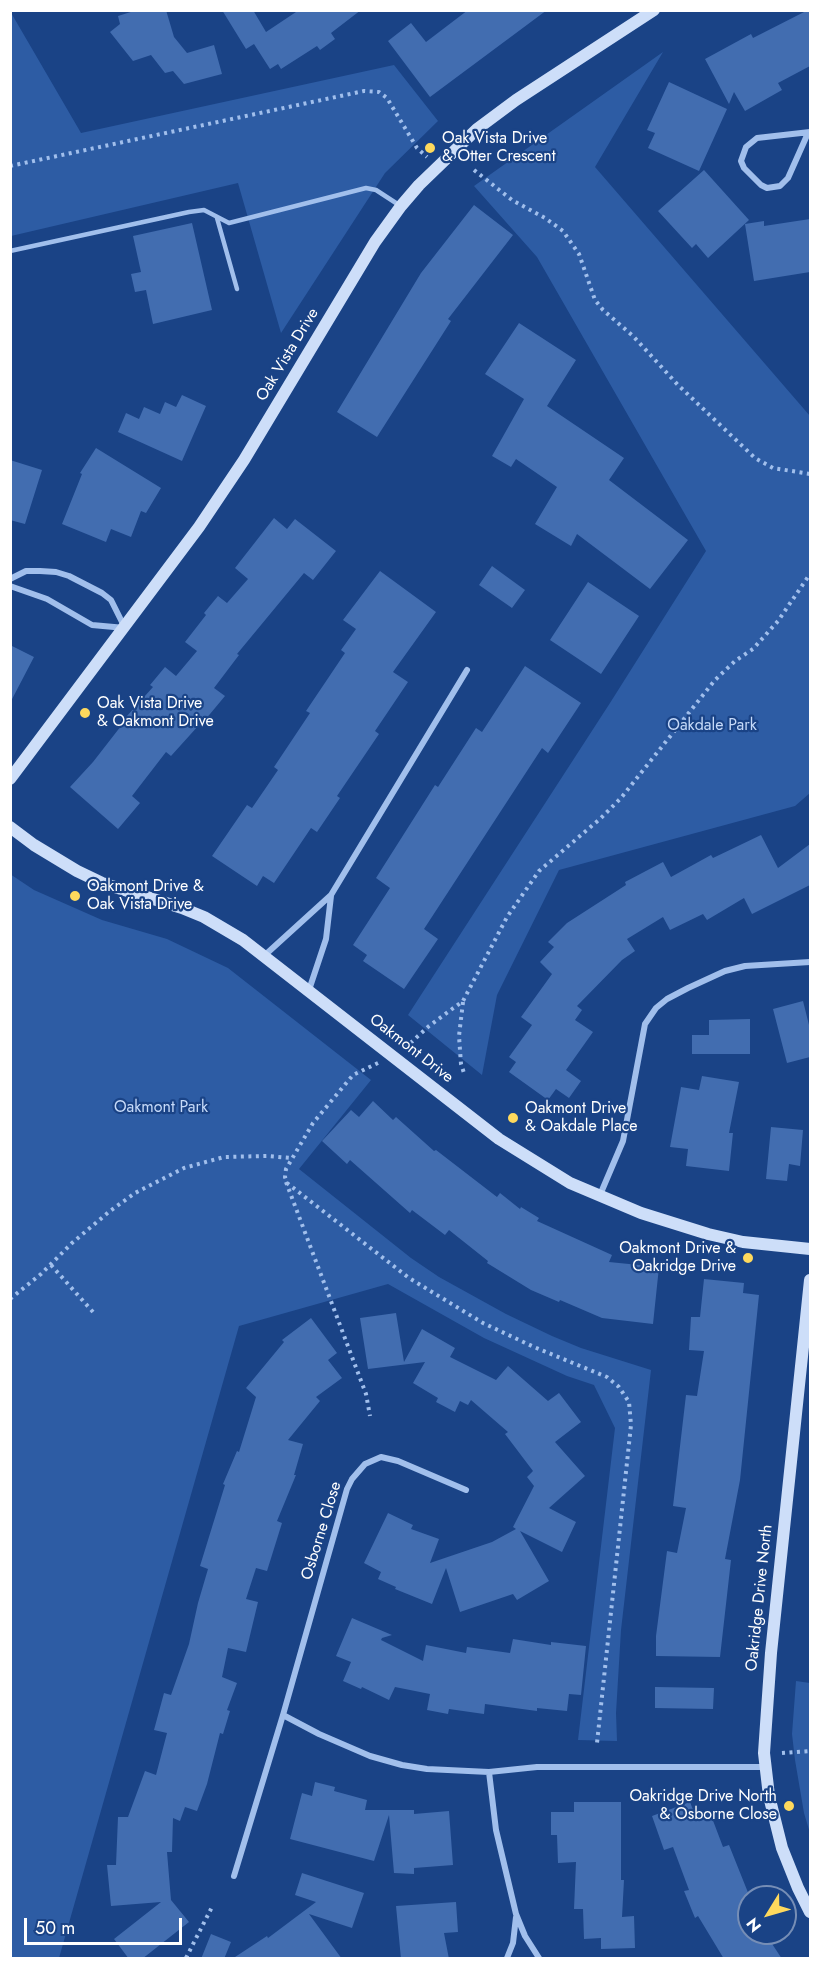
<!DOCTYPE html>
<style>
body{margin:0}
#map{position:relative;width:821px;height:1969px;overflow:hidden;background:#1a4386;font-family:Jost,sans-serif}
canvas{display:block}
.frame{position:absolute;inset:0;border:12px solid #fff;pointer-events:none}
.north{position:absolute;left:737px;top:1885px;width:60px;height:60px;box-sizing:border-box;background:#1a4386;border:2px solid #768eb6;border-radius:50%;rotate:233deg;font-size:16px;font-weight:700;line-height:24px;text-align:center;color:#fff}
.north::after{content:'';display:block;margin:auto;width:21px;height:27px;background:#fed95d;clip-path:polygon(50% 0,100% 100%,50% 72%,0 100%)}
.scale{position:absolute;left:24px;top:1918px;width:158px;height:27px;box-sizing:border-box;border:3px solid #fff;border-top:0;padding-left:8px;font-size:18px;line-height:21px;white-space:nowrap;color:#fff;-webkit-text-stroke:4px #1a4386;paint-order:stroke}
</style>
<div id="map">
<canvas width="821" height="1969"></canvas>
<div class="frame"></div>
<div class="north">N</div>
<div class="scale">50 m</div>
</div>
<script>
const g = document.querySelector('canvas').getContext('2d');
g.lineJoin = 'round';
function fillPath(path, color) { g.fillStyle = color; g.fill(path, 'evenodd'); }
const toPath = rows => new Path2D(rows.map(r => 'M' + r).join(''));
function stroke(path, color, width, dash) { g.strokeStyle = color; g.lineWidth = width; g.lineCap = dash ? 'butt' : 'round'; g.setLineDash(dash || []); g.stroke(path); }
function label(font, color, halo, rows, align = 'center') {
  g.font = font + ' Jost,sans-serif'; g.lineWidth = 4.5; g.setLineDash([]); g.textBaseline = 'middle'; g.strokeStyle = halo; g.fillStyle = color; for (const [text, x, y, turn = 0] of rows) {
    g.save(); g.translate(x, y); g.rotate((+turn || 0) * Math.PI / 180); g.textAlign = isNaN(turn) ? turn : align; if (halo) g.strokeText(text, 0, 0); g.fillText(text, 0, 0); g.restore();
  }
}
const green = toPath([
 [10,11,81,133,394,65,438,121,385,173,281,333,238,183,11,236],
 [663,52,595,167,810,416,810,793,795,806,559,870,497,995,482,1075,408,1015,610,703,706,551,537,257,474,186],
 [10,874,34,890,102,920,167,939,228,968,371,1080,299,1169,411,1258,439,1277,506,1314,552,1336,581,1348,651,1370,621,1630,616,1713,617,1741,578,1740,615,1428,594,1385,567,1376,484,1338,388,1284,239,1326,59,1958,10,1958],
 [796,1681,810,1683,810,1833,804,1813,795,1760,792,1734]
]);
const building = toPath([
 [137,10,166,10,174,37,187,53,214,45,222,74,184,84,173,71,165,73,151,55,133,61,110,32,120,24,118,16],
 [222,10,253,10,266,32,299,10,361,10,331,33,335,39,320,50,317,46,281,69,278,64,270,69,254,44,246,49],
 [468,10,547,10,430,97,388,41,411,23,426,42],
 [808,10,810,10,810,66,778,83,782,90,745,111,734,92,729,104,705,59,751,34,753,38],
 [669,82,727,109,699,171,648,148,655,133,647,130],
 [704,170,749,220,708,258,696,244,692,248,658,211],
 [474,205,513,235,448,319,451,321,377,437,337,412,421,273],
 [810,219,810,272,754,281,745,224,764,221,764,226],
 [192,223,212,310,153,324,146,290,135,292,131,274,141,272,133,236],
 [519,323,576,360,547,406,624,458,609,480,688,540,650,589,577,534,571,546,535,524,557,487,516,459,511,467,492,456,524,399,485,374],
 [182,395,206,406,182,461,118,432,126,413,139,419,144,407,160,414,165,402,176,407],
 [96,448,161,488,146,513,141,511,131,537,111,529,106,542,62,524,82,474,80,473],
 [10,460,42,470,25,524,10,520],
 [274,518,287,529,295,519,336,551,313,580,304,573,237,654,239,655,214,688,225,696,200,726,199,725,171,756,166,752,132,796,140,803,118,829,70,787,93,762,128,717,127,716,153,687,150,685,165,667,176,676,197,651,185,642,206,615,204,613,218,596,227,603,248,579,235,568],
 [492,566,525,590,512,608,479,585],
 [380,571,436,612,393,672,408,682,375,731,379,734,337,796,340,798,317,832,311,828,274,883,263,876,257,886,212,856,247,805,252,808,278,770,274,767,310,713,306,711,345,653,341,650,356,629,343,620],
 [588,582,639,616,601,674,550,640],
 [10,645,34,657,10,703],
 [525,666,581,703,548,753,542,748,424,929,438,939,404,989,363,961,367,955,353,945,390,888,376,878,435,785,438,787,476,728,482,732],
 [761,835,778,868,810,844,810,885,752,914,744,898,707,920,703,914,670,930,663,917,627,939,635,951,622,960,577,1006,582,1010,575,1020,593,1032,566,1070,581,1081,569,1098,556,1089,548,1100,509,1072,516,1062,509,1057,532,1025,521,1017,552,974,540,962,554,947,548,942,567,923,626,885,625,882,663,862,671,877,711,855,713,858],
 [803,1001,810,1029,810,1057,787,1063,773,1009],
 [750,1019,750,1054,692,1054,692,1035,709,1035,709,1020],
 [702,1076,739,1082,729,1133,733,1133,729,1171,686,1166,688,1149,670,1147,681,1087,699,1090],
 [373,1101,393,1120,396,1117,434,1151,436,1150,497,1197,500,1193,520,1209,521,1207,539,1218,537,1221,612,1255,609,1262,659,1267,653,1324,602,1318,560,1300,559,1302,531,1290,487,1263,488,1261,449,1230,445,1235,412,1210,410,1213,350,1160,347,1164,322,1141,351,1110,359,1117],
 [771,1127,803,1130,800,1166,789,1164,787,1181,766,1179],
 [704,1279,744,1283,743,1293,759,1295,740,1480,725,1559,731,1560,720,1657,656,1656,656,1636,667,1551,677,1553,686,1508,673,1506,686,1395,697,1396,704,1351,689,1350,691,1317,700,1317],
 [396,1313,404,1362,422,1329,455,1348,450,1357,496,1380,508,1366,548,1401,559,1393,581,1422,555,1442,585,1476,549,1508,576,1522,562,1552,520,1531,549,1581,517,1600,513,1594,460,1612,446,1568,432,1604,395,1589,396,1587,378,1579,381,1572,364,1563,388,1513,413,1525,411,1529,439,1539,430,1563,492,1542,516,1529,513,1527,534,1486,527,1477,533,1471,505,1434,508,1432,471,1400,468,1405,460,1401,455,1412,436,1402,438,1398,413,1383,425,1362,368,1369,360,1318],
 [311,1318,337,1353,328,1360,342,1378,316,1397,320,1401,288,1440,303,1444,294,1475,296,1475,277,1521,282,1523,267,1571,256,1568,246,1599,258,1602,246,1652,228,1648,222,1677,237,1683,227,1710,230,1711,223,1734,220,1733,207,1784,197,1811,185,1807,180,1821,173,1818,172,1852,167,1852,171,1900,189,1922,142,1959,129,1959,114,1939,161,1902,111,1906,107,1865,116,1865,118,1817,128,1817,145,1771,156,1775,167,1733,154,1730,164,1693,171,1695,189,1644,198,1603,208,1569,200,1566,225,1485,223,1484,237,1451,239,1452,256,1397,246,1388,284,1342,282,1340],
 [352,1618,392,1635,382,1638,381,1640,423,1661,426,1645,466,1653,467,1647,510,1653,513,1639,551,1645,551,1642,586,1646,581,1695,569,1694,567,1711,537,1708,537,1711,485,1704,484,1714,449,1709,448,1714,427,1710,430,1694,395,1687,389,1700,362,1687,361,1689,343,1681,351,1662,336,1656],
 [655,1687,714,1688,713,1709,655,1708],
 [315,1782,335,1787,334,1791,367,1800,365,1810,414,1810,414,1814,449,1811,453,1865,414,1868,414,1874,394,1873,389,1815,374,1861,290,1839,302,1793,312,1796],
 [574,1802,621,1802,621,1880,624,1880,622,1917,634,1916,635,1948,601,1949,601,1938,584,1939,583,1909,574,1909,576,1862,558,1863,557,1835,551,1835,551,1812,574,1812],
 [690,1802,695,1815,709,1810,723,1847,729,1845,749,1895,749,1933,765,1933,782,1959,724,1959,698,1916,695,1918,684,1891,689,1890,673,1847,664,1850,652,1816],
 [302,1873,364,1893,352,1928,309,1914,342,1959,232,1959,267,1936,268,1938,316,1902,295,1895],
 [456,1902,458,1932,444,1933,449,1959,401,1959,396,1906],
 [211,1934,231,1942,224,1959,201,1959]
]);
const path = toPath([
 [10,166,364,91,379,92,387,98,417,148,427,157],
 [474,170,512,200,545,218,563,231,579,254,595,300,603,310,633,336,678,385,755,458,773,468,810,474],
 [463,1002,459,1036,461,1064,465,1076],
 [405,1048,429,1026,463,1001,507,917,539,871,601,818,621,798,715,680,735,661,753,649,778,621,810,574],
 [378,1063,353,1075,313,1123,286,1169,285,1177,287,1183,409,1278,483,1323,534,1347,607,1377,619,1387,629,1402,631,1425,597,1743],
 [286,1182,366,1394,370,1416],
 [51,1265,93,1312],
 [10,1299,41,1274,72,1243,110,1211,135,1193,184,1168,224,1157,267,1156,291,1158],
 [782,1753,810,1751],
 [186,1958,213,1905]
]);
const lane = toPath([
 [217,218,237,289],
 [10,251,189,212,204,210,229,223,366,188,376,190,399,205]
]);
const street = toPath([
 [808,133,788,178,780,186,767,188,761,185,744,168,741,161,746,147,757,138,810,132],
 [10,579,26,571,40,571,56,572,69,576,102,593,111,600,125,628],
 [10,586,47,599,92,625,125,628],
 [265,955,331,895,467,670],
 [309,990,326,939,331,896],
 [600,1195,623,1141,645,1024,656,1008,667,999,688,988,725,971,745,966,810,962],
 [283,1715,319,1734,370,1756,402,1765,427,1769,489,1772,537,1767,765,1767],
 [489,1772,496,1830,516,1914,525,1936,539,1958],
 [234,1876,283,1715,347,1489,352,1479,365,1464,381,1457,398,1461,466,1490],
 [507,1958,513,1943,516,1917]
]);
const secondary = toPath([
 [10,779,199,527,244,460,375,242,401,206,419,185,477,129,516,100,654,10],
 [10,827,34,845,77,871,102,883,182,908,204,917,243,940,499,1139,570,1183,641,1213,708,1234,743,1242,810,1249],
 [810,1280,771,1653,764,1753,769,1796,782,1848,798,1888,810,1912]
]);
const markers = [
 [430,148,6,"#fed95d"],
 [85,713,6,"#fed95d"],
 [75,896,6,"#fed95d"],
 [513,1118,6,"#fed95d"],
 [748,1258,6,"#fed95d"],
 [789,1806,6,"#fed95d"]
];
const poiNames = [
 ["Oak Vista Drive",442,139],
 ["& Otter Crescent",442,157],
 ["Oak Vista Drive",97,704],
 ["& Oakmont Drive",97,722],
 ["Oakmont Drive &",87,887],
 ["Oak Vista Drive",87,905],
 ["Oakmont Drive",525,1109],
 ["& Oakdale Place",525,1127],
 ["Oakmont Drive &",736,1249,"right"],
 ["Oakridge Drive",736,1267,"right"],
 ["Oakridge Drive North",777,1797,"right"],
 ["& Osborne Close",777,1815,"right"]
];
const streetNames = [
 ["Oak Vista Drive",288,355,-59],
 ["Oakmont Drive",411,1049,38],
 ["Osborne Close",322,1531,-73],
 ["Oakridge Drive North",760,1598,-84]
];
const parkNames = [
 ["Oakdale Park",712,726],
 ["Oakmont Park",161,1108]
];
fillPath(green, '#2d5ca4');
fillPath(building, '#426db0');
stroke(path, '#a1bfec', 4, [3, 4.5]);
stroke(lane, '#a1bfec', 4.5);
stroke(street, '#a1bfec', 6);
stroke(secondary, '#cddef9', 12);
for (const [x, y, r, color] of markers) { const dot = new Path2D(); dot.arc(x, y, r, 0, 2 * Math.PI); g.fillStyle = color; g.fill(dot); stroke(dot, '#1a4386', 2); }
label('16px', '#fff', '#1a4386', poiNames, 'left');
label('16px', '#fff', '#1a4386', streetNames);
label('16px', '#c6daf9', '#1a4386', parkNames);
</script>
